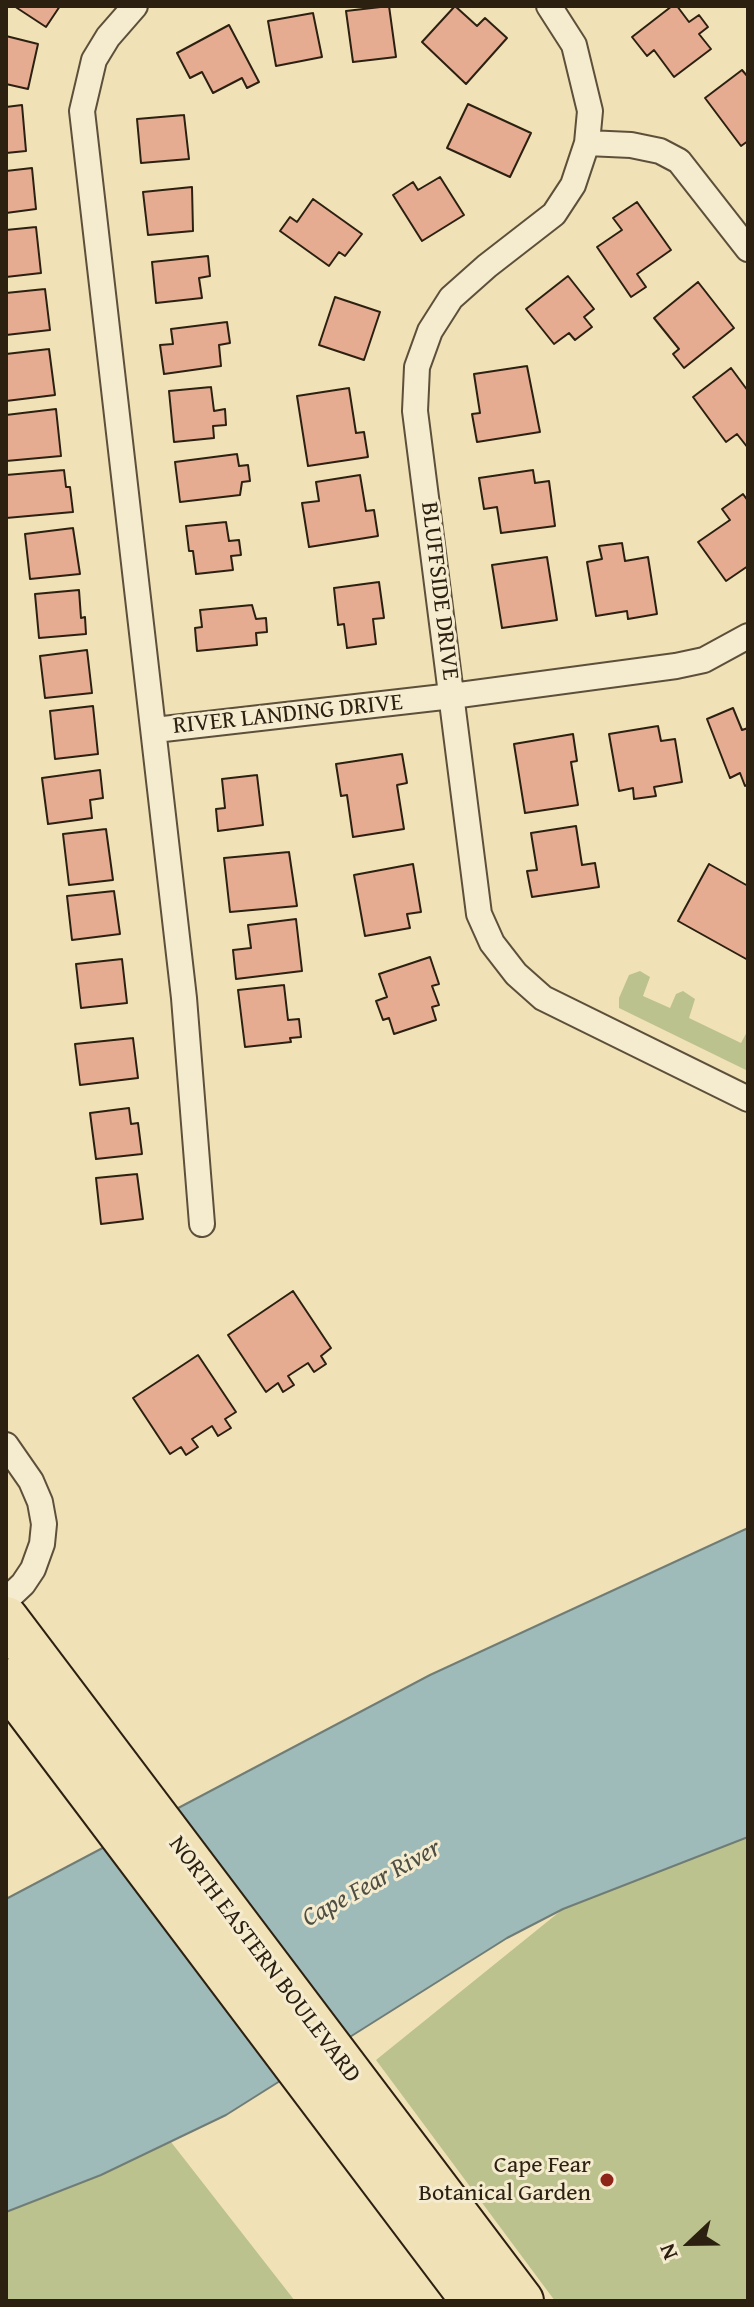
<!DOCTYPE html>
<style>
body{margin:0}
#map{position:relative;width:754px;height:2307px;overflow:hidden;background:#f0e1b7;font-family:"Gentium Book Plus",serif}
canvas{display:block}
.frame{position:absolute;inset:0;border:8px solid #2c2011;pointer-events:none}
.north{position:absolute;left:650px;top:2203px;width:80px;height:80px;-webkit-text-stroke:6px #f5ecd0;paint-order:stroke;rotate:248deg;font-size:22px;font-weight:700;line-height:32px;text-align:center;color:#2c2011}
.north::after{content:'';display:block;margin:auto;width:28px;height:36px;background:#2c2011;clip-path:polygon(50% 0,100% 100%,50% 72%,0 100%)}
</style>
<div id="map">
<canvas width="754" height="2307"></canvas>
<div class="frame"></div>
<div class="north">N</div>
</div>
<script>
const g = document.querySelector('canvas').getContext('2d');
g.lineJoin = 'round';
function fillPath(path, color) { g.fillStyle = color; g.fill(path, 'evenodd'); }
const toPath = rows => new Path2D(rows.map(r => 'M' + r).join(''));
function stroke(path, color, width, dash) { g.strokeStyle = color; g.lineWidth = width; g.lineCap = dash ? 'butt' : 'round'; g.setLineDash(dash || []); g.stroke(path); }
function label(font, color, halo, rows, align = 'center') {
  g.font = font + ' "Gentium Book Plus",serif'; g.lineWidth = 6; g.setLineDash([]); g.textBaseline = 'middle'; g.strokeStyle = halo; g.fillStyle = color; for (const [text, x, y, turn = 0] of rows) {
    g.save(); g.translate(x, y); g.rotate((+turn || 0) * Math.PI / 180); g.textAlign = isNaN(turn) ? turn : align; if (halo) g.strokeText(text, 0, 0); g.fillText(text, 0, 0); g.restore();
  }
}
const green = toPath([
 [640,971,650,977,643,996,670,1008,676,994,683,991,695,999,689,1018,741,1043,748,1030,748,1071,619,1008,619,998,629,975],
 [748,1830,748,2301,555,2301,376,2060,563,1909],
 [171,2142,295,2301,6,2301,6,2212,101,2175]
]);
const water = toPath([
 [748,1528,748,1837,563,1909,507,1938,226,2115,101,2175,6,2212,6,1899,430,1675,748,1528]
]);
const building = toPath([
 [14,6,60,6,46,27,14,6],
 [389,6,396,57,353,62,346,11,389,6],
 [455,6,477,26,485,18,507,38,466,84,422,42,455,6],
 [672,6,677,6,689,22,699,15,708,27,699,34,711,49,674,77,654,50,647,56,632,37,672,6],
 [313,13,322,57,276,66,268,21,313,13],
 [229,25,259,82,247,88,242,78,213,93,202,72,190,78,177,53,229,25],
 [6,36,38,44,28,89,6,84,6,36],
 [742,70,748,77,748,141,741,146,705,98,742,70],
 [468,104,531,133,510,177,447,148,468,104],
 [22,105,26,151,6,153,6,107,22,105],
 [184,115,189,159,141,163,137,119,184,115],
 [32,168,36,209,6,213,6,171,32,168],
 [440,177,464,215,422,241,393,195,413,182,418,190,440,177],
 [192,187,193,231,148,235,143,192,192,187],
 [313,199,362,234,345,256,339,252,329,266,280,231,290,217,297,222,313,199],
 [637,202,671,250,637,274,646,287,631,297,597,247,622,230,613,218,637,202],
 [36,227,41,273,6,277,6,230,36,227],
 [208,256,210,276,199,278,202,298,156,303,152,262,208,256],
 [568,276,594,309,584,317,592,327,575,340,569,333,554,344,526,309,568,276],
 [698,282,734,328,684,368,673,354,679,349,654,318,698,282],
 [45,289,50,330,6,335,6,293,45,289],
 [335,297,380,312,364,360,319,345,335,297],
 [227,322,230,343,219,345,221,366,164,374,160,345,173,344,171,329,227,322],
 [49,349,55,395,6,401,6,354,49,349],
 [527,366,540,432,477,442,472,414,480,413,474,374,527,366],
 [731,368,748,391,748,448,737,434,726,442,693,397,731,368],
 [211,387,214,411,225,409,226,425,213,426,214,438,174,442,169,391,211,387],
 [349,388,356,433,364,432,368,457,308,466,297,396,349,388],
 [56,409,61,456,6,461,6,415,56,409],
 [237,454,239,466,248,465,250,481,242,482,240,495,180,502,175,462,237,454],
 [64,470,66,487,70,487,73,512,6,518,6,475,64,470],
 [533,470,535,483,549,481,555,526,501,533,497,507,484,509,479,478,533,470],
 [360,475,366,511,374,510,378,536,309,547,302,503,319,501,316,482,360,475],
 [743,494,748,501,748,566,726,581,698,542,730,520,722,509,743,494],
 [226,522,229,541,239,540,241,555,231,556,233,570,196,574,193,551,189,551,186,526,226,522],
 [73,528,80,574,30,579,25,534,73,528],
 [622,543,625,561,648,557,657,614,628,619,627,611,596,616,587,562,602,559,599,546,622,543],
 [547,557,557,620,502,628,492,565,547,557],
 [379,582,384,618,373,619,376,644,347,648,344,624,338,625,334,588,379,582],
 [79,590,81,618,85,617,86,634,39,638,35,594,79,590],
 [252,605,256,619,266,618,267,632,256,633,257,645,197,651,195,628,202,627,200,610,252,605],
 [87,650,92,693,45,698,40,656,87,650],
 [93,706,98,754,55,759,50,711,93,706],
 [733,708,742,730,748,728,748,784,745,786,740,773,730,778,707,719,733,708],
 [658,726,661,741,675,739,682,782,654,787,656,796,634,799,633,788,619,791,609,734,658,726],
 [573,734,577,761,571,762,578,805,525,813,514,744,573,734],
 [402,754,407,783,397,785,404,829,353,837,347,795,341,796,336,764,402,754],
 [100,770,103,798,90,800,92,818,48,824,42,778,100,770],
 [257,775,263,825,218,831,216,809,225,808,222,779,257,775],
 [576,826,582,865,595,863,599,887,532,897,527,871,537,870,531,833,576,826],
 [106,829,113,880,69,885,63,834,106,829],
 [289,852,297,906,230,912,224,858,289,852],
 [413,864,421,912,407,914,410,928,365,936,354,875,413,864],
 [709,864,748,886,748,960,678,921,709,864],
 [114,891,120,934,72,940,67,896,114,891],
 [296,919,302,971,236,979,233,950,251,948,248,925,296,919],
 [430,957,439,984,432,986,439,1005,432,1007,436,1020,394,1034,389,1018,383,1020,376,1001,387,997,379,974,430,957],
 [122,959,127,1003,81,1008,76,964,122,959],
 [284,985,288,1020,299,1019,301,1037,290,1038,291,1042,245,1047,238,990,284,985],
 [133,1038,138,1078,80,1085,75,1044,133,1038],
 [129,1108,131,1124,138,1123,142,1154,96,1159,90,1113,129,1108],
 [137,1174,143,1219,101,1224,96,1178,137,1174],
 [293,1291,331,1348,321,1356,326,1364,314,1372,308,1363,288,1376,294,1385,283,1392,278,1383,266,1392,228,1335,293,1291],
 [198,1355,236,1412,225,1419,231,1428,218,1436,212,1426,192,1439,198,1447,186,1455,181,1447,170,1454,133,1398,198,1355]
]);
const street = toPath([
 [135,6,108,37,94,60,82,111,184,998,202,1224],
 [549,6,574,45,590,111,587,143,573,185,554,214,487,266,451,298,430,331,417,367,415,411,479,914,492,943,516,974,543,998,748,1099],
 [587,143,631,145,660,151,679,161,748,249],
 [155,730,452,696,676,666,704,660,748,636],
 [6,1445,31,1481,40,1502,44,1524,42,1544,33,1569,23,1584,6,1600]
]);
const highway = toPath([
 [6,1619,521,2301],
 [6,1681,474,2301]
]);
const markers = [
 [607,2180,8,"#8f2418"]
];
const streetNames = [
 ["BLUFFSIDE DRIVE",439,591,83],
 ["RIVER LANDING DRIVE",288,715,-6],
 ["NORTH EASTERN BOULEVARD",264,1960,53]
];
const poiNames = [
 ["Cape Fear",591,2166],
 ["Botanical Garden",591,2194]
];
const waterNames = [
 ["Cape Fear River",372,1884,-29]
];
fillPath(green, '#bbc28d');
fillPath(water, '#9ebbb9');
stroke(water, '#707d76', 2);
fillPath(building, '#e6ac92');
stroke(building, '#2c2011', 2);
stroke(street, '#5d503a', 28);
stroke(highway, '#2c2011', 48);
stroke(street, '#f5ecd0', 24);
stroke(highway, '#f0e1b7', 44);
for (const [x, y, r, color] of markers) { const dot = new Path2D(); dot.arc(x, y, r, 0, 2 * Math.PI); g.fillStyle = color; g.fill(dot); stroke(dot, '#f5ecd0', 3); }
label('24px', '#2c2011', '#f5ecd0', streetNames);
label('24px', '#2c2011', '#f5ecd0', poiNames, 'right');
label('italic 26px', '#4e4e43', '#f5ecd0', waterNames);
</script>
